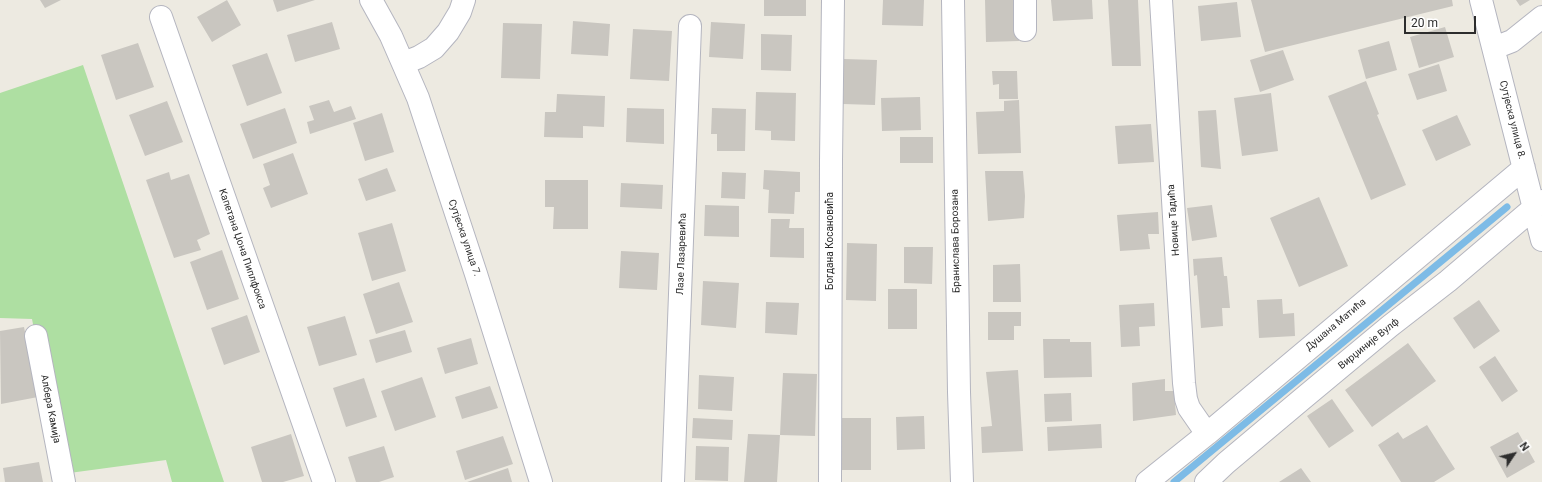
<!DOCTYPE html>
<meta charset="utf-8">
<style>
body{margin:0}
#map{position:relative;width:1542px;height:482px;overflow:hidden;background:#edeae1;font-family:Roboto,sans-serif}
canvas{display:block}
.north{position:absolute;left:1494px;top:434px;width:40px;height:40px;-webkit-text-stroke:3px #fff;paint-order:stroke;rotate:55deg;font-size:11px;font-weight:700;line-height:16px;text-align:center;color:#2d2d2d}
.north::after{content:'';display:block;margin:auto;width:14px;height:18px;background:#2d2d2d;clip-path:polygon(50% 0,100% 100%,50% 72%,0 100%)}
.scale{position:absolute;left:1404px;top:16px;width:72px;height:18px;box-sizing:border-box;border:2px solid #2d2d2d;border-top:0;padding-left:5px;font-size:12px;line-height:14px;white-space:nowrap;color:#2d2d2d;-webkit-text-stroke:3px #fff;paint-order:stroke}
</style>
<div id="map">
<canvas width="1542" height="482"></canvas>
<div class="north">N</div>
<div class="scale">20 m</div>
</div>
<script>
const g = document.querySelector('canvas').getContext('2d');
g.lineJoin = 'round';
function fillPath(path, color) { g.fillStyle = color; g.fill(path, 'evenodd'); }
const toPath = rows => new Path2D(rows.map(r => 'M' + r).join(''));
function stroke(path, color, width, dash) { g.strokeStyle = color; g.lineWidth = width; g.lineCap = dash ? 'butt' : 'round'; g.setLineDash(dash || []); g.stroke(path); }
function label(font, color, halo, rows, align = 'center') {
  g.font = font + ' Roboto,sans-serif'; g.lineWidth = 3.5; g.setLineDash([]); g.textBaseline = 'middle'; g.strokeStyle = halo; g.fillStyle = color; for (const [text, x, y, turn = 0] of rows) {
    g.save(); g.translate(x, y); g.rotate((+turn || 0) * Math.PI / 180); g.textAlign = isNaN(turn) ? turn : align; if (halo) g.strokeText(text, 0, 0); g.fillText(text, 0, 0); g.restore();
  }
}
const green = toPath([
 [83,65,161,295,224,482,172,482,166,460,62,474,32,319,0,318,0,93]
]);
const stream = toPath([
 [1174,482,1507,207]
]);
const building = toPath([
 [40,0,61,0,45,8],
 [227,0,241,25,212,42,197,17],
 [273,0,315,0,277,12],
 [764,0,806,0,806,16,764,16],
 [883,0,924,0,923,26,882,25],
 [985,0,1018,0,1019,41,986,42],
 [1051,0,1092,0,1093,19,1053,21],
 [1108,0,1138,0,1141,66,1112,66],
 [1251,0,1452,0,1453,6,1265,52],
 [1516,0,1530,0,1520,6],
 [1237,2,1241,37,1201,41,1198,6],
 [573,21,610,24,608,56,571,54],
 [332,22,340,49,295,62,287,35],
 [711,22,745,24,743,59,709,57],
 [503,23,542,24,540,79,501,78],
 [1445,27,1454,57,1419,68,1410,37],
 [633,29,672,31,669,81,630,79],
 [761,34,792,35,791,71,761,70],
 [1389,41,1397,70,1366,79,1358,50],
 [138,43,154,87,116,100,101,55],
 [1283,50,1294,80,1260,92,1250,60],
 [267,53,282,93,247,106,232,65],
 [844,59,877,60,875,105,843,104],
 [1439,64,1447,91,1417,100,1408,74],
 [992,71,1017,71,1018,99,999,99,999,84,993,85],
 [1366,81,1379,114,1377,115,1406,185,1371,200,1328,96],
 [756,92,796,93,795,141,771,140,771,131,755,130],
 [1271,93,1278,151,1242,156,1234,98],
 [557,94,605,96,604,127,583,126,583,138,544,137,545,112,556,112],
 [920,97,921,130,882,131,881,98],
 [329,100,334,112,351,106,356,119,310,134,307,122,314,120,309,106],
 [1019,100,1021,153,978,154,976,112,1004,111,1004,101],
 [167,101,183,142,145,156,129,115],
 [285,108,297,143,253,159,240,124],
 [627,108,664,109,664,144,626,142],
 [712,108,746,109,745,151,717,151,717,134,711,134],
 [1216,110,1221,169,1201,167,1198,111],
 [382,113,394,152,365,161,353,123],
 [1457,115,1471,145,1436,161,1422,130],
 [1151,124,1154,162,1118,164,1115,126],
 [900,137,933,137,933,163,900,163],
 [293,153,308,194,271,208,263,188,270,185,263,164],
 [387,168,396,191,366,201,358,179],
 [764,170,800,172,800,192,795,192,794,214,768,213,769,190,763,189],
 [985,171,1023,171,1025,196,1024,218,988,221],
 [169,172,171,180,189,174,210,234,197,240,201,250,174,258,146,180],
 [722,172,746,173,745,199,721,198],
 [545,180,588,180,588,229,553,229,554,207,545,207],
 [621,183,663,185,662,209,620,207],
 [1319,197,1348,266,1299,287,1270,218],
 [705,205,739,206,739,237,704,236],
 [1212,205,1217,237,1192,241,1187,208],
 [1158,212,1159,234,1148,234,1150,249,1120,251,1117,215],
 [771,219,790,219,789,228,804,228,804,258,770,257],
 [392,223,406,271,372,281,358,233],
 [847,243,877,244,876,301,846,300],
 [904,247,933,247,932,284,904,283],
 [222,250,239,299,207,310,190,262],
 [621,251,659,253,657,290,619,288],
 [1222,257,1224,276,1227,276,1230,308,1222,308,1223,326,1201,328,1197,275,1194,276,1193,259],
 [1020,264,1021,302,993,302,993,265],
 [703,281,739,283,736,328,701,325],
 [399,282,413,322,376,334,363,294],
 [888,289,917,289,917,329,888,329],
 [1282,299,1283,314,1294,313,1295,336,1259,338,1257,300],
 [1479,300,1500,331,1474,349,1453,318],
 [766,302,799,303,797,335,765,333],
 [1154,303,1155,326,1139,327,1140,346,1121,347,1119,305],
 [988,312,1021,312,1021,326,1014,326,1014,340,988,340],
 [247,315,260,352,224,365,211,328],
 [345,316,357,355,319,366,307,327],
 [24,327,38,397,1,404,0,331],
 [405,330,412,352,376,363,369,340],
 [471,338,478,364,445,374,437,348],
 [1043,339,1070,339,1070,342,1091,342,1092,377,1044,378],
 [1408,343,1436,381,1372,427,1345,390],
 [1495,356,1518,391,1502,402,1479,367],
 [1018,370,1023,451,982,453,981,427,992,426,986,372],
 [783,373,817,374,815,436,780,435],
 [699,375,734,377,732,411,698,409],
 [422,377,436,417,395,431,381,391],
 [364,378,377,417,346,427,333,388],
 [1165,379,1165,391,1174,391,1176,415,1133,421,1132,383],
 [490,386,498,408,462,419,455,397],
 [1071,393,1072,421,1045,422,1044,394],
 [1332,399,1354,431,1329,448,1307,416],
 [924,416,925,449,897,450,896,417],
 [693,418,733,420,732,440,692,438],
 [836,418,871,418,871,470,835,470],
 [1101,424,1102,448,1048,451,1047,427],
 [1427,425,1455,469,1434,482,1401,482,1378,445,1398,432,1403,439],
 [1518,432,1535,462,1507,478,1490,447],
 [291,434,304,476,283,482,262,482,251,447],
 [748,434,780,435,777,482,744,482],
 [503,436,513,464,465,480,456,451],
 [384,446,394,477,379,482,356,482,348,457],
 [696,446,729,447,728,481,695,480],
 [39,462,43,482,5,482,3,468],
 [508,468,512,482,467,482],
 [1301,468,1311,482,1279,482]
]);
const minor = toPath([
 [371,0,391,36,418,98,476,274,541,482],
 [953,0,959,392,962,482],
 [1161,0,1184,383,1186,399,1189,408,1207,434],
 [1481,0,1542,240],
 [161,17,324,482],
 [1025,30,1025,0],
 [1494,48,1512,41,1542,17],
 [404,63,419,57,434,48,448,32,460,12,464,0],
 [36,336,64,482],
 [673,482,690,26],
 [830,482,831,161,833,0],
 [1147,482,1207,434,1524,168],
 [1206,482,1226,463,1301,400,1390,326,1448,281,1542,201]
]);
const streetNames = [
 ["Сутјеска улица 8.",1512,120,76],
 ["Новице Тадића",1174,220,-94],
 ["Сутјеска улица 7.",464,238,71],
 ["Богдана Косановића",830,241,-90],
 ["Бранислава Борозана",956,241,-91],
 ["Капетана Џона Пиплфокса",242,249,71],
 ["Лазе Лазаревића",682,254,-88],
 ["Душана Матића",1336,325,-40],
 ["Вирџиније Вулф",1369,344,-39],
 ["Албера Камија",50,409,79]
];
fillPath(green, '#aedfa2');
stroke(stream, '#7dbbe6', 7);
fillPath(building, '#c9c6c0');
stroke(minor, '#b4b5bf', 24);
stroke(minor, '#fff', 22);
label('10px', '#2d2d2d', '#fff', streetNames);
</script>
